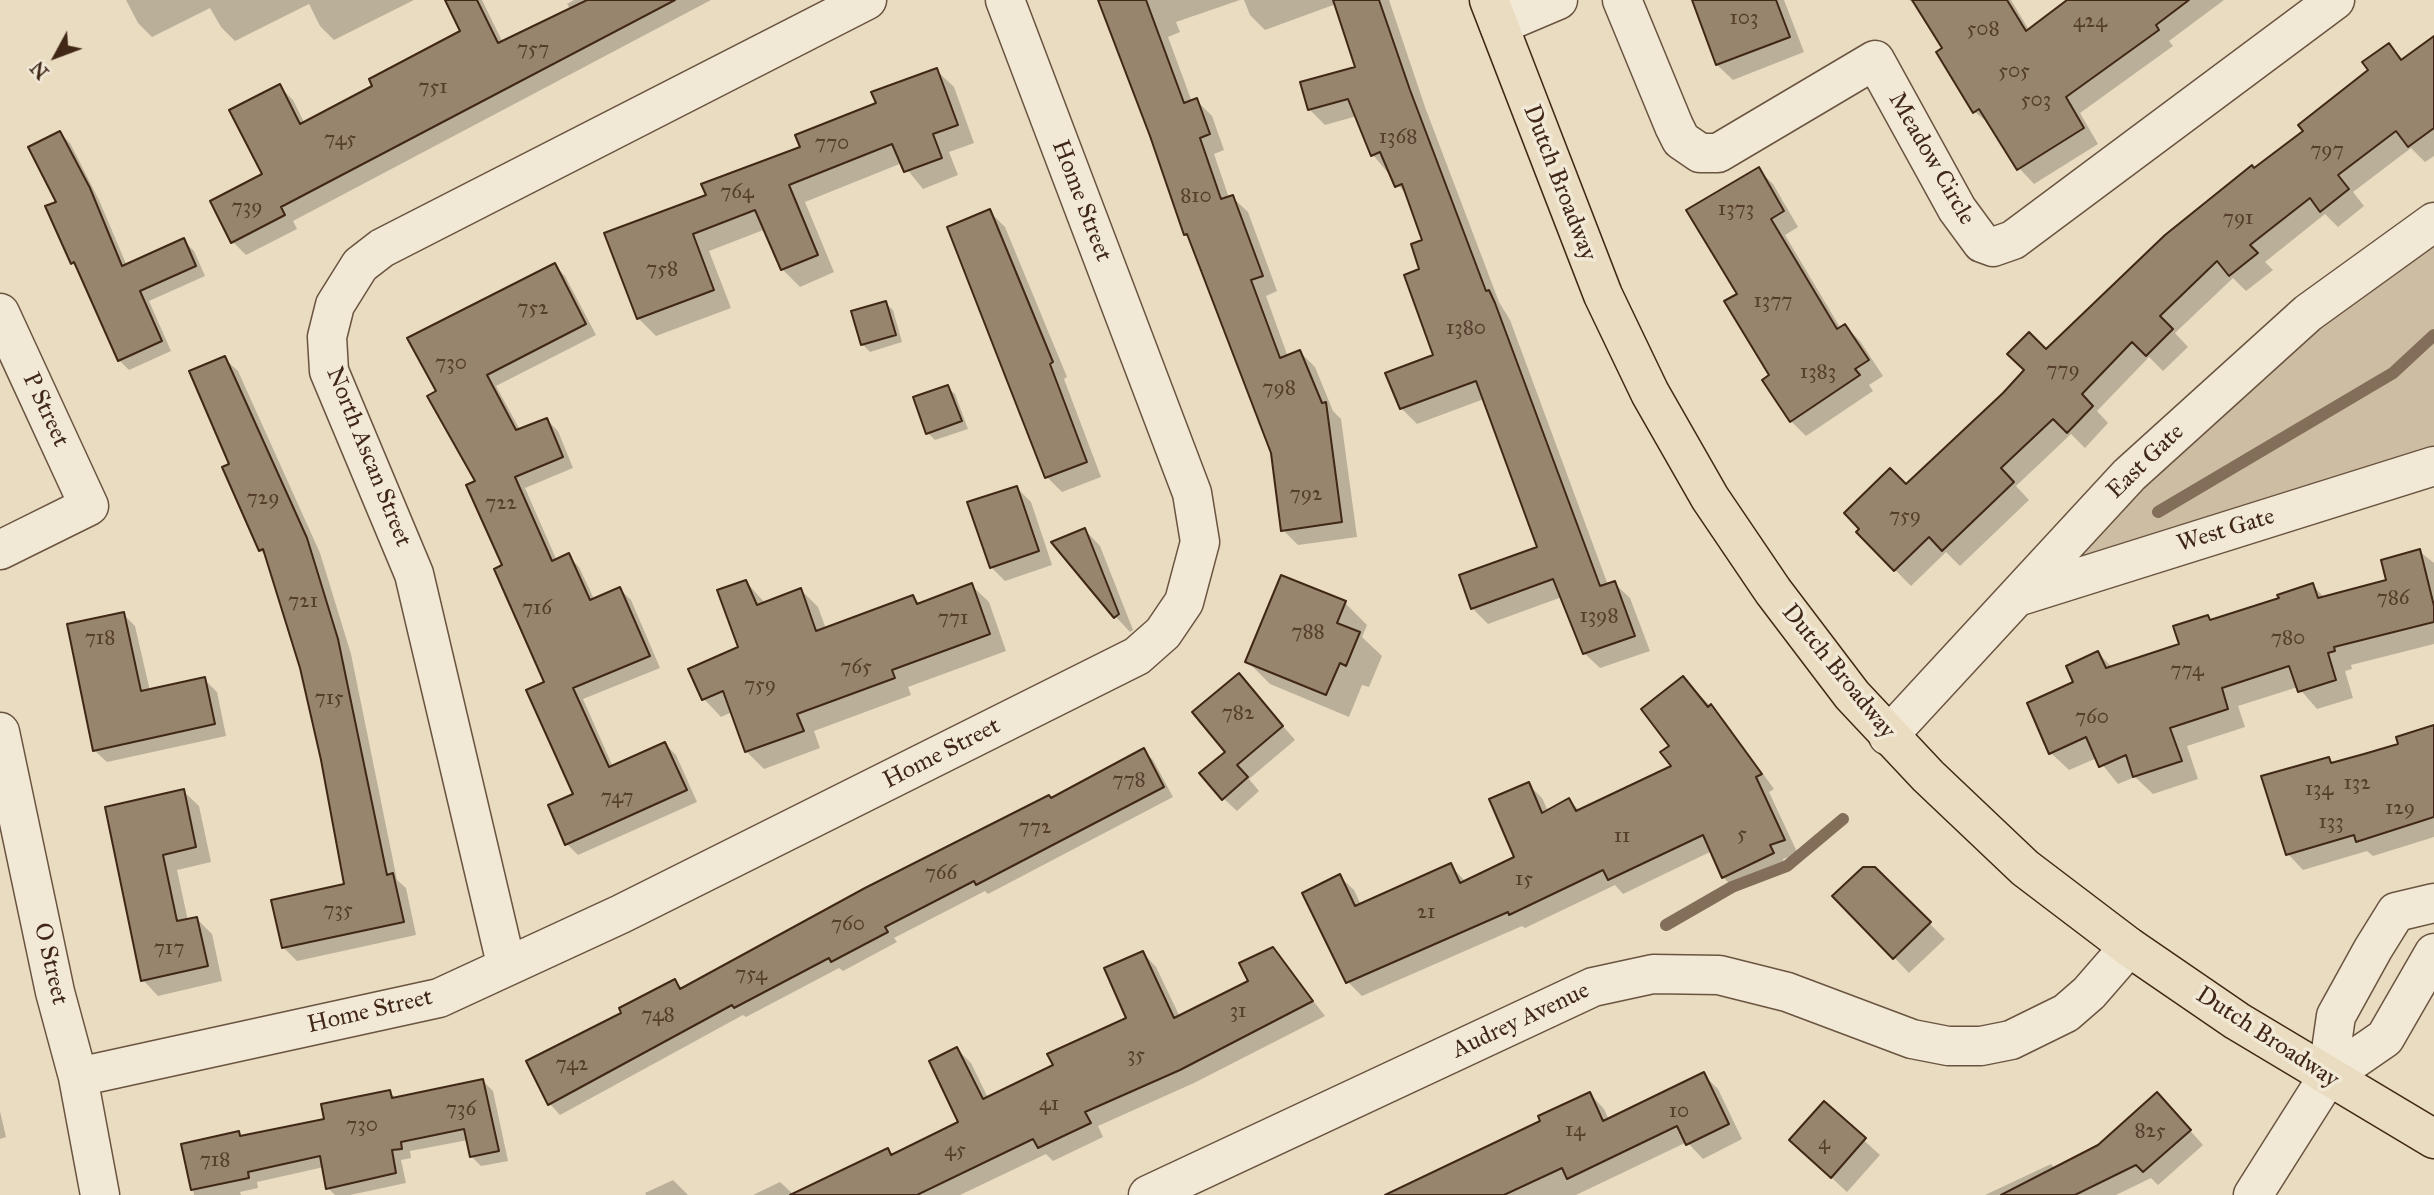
<!DOCTYPE html>
<style>
body{margin:0}
#map{position:relative;width:2434px;height:1195px;overflow:hidden;background:#e9dcc0;font-family:"IM FELL Great Primer",serif}
canvas{display:block}
.north{position:absolute;left:21px;top:21px;width:70px;height:70px;-webkit-text-stroke:5px #f1e8d6;paint-order:stroke;rotate:229deg;font-size:19px;font-weight:700;line-height:28px;text-align:center;color:#402716}
.north::after{content:'';display:block;margin:auto;width:24px;height:32px;background:#402716;clip-path:polygon(50% 0,100% 100%,50% 72%,0 100%)}
</style>
<div id="map">
<canvas width="2434" height="1195"></canvas>
<div class="north">N</div>
</div>
<script>
const g = document.querySelector('canvas').getContext('2d');
g.lineJoin = 'round';
function fillPath(path, color) { g.fillStyle = color; g.fill(path, 'evenodd'); }
const toPath = rows => new Path2D(rows.map(r => 'M' + r).join(''));
function stroke(path, color, width, dash) { g.strokeStyle = color; g.lineWidth = width; g.lineCap = dash ? 'butt' : 'round'; g.setLineDash(dash || []); g.stroke(path); }
function label(font, color, halo, rows, align = 'center') {
  g.font = font + ' "IM FELL Great Primer",serif'; g.lineWidth = 7; g.setLineDash([]); g.textBaseline = 'middle'; g.strokeStyle = halo; g.fillStyle = color; for (const [text, x, y, turn = 0] of rows) {
    g.save(); g.translate(x, y); g.rotate((+turn || 0) * Math.PI / 180); g.textAlign = isNaN(turn) ? turn : align; if (halo) g.strokeText(text, 0, 0); g.fillText(text, 0, 0); g.restore();
  }
}
const green = toPath([
 [2434,238,2434,451,2049,575,2318,321]
]);
const shadow = toPath([
 [126,0,414,0,334,40,320,26,309,4,235,41,221,27,210,8,152,37,138,23],
 [447,0,482,0,503,43,571,10,567,4,574,0,711,0,293,221,297,229,246,255,233,242,265,175,280,87,293,100,305,124,374,87,462,32],
 [1100,0,1240,0,1176,22,1180,32,1168,37,1192,102,1196,100,1212,116,1224,150,1214,154,1229,198,1232,197,1248,212,1277,291,1266,296,1288,357,1300,352,1315,367,1333,411,1341,419,1357,537,1298,545,1283,530,1272,453,1191,240,1185,234,1152,136],
 [1244,0,1389,0,1425,107,1499,302,1510,320,1608,585,1614,583,1630,598,1650,651,1600,668,1584,653,1562,597,1488,624,1472,608,1540,548,1484,399,1417,424,1401,408,1435,356,1422,270,1424,241,1410,199,1373,155,1357,116,1325,125,1309,109,1358,68,1336,4,1265,30,1250,15],
 [1693,0,1784,0,1804,52,1733,80,1717,65],
 [1909,0,2011,0,2029,30,2070,0,2224,0,2169,41,2173,46,2080,113,2098,144,2034,184,2019,168,1992,126,1975,112,1939,53,1945,48,1919,7],
 [2434,38,2434,156,2425,162,2411,148,2353,192,2364,206,2338,227,2325,214,2265,262,2273,270,2246,291,2233,278,2175,333,2188,347,2163,371,2149,357,2097,411,2108,423,2085,448,2071,434,2016,486,2029,500,1960,566,1946,552,1911,586,1858,532,2046,351,2254,170,2305,132,2370,71,2389,45,2404,60],
 [936,70,954,87,974,143,949,152,958,175,923,189,902,163,805,202,834,272,800,287,782,269,766,229,709,251,731,308,656,336,638,318,708,196,802,148],
 [60,133,70,143,99,200,127,266,184,241,194,251,205,276,149,301,171,351,129,370,119,360,80,270,72,263,58,203],
 [1758,169,1773,184,1798,227,1785,235,1841,329,1845,326,1860,341,1883,376,1869,385,1873,391,1806,436,1791,421,1764,381,1771,376,1739,294],
 [989,211,1005,227,1067,377,1064,379,1101,477,1062,492,1047,477],
 [554,265,565,276,596,335,496,386,520,430,547,420,558,431,573,468,525,488,557,561,568,556,579,567,594,599,620,589,631,600,660,668,583,699,613,767,665,744,676,755,697,802,578,855,567,844,575,794,547,683,477,482,438,392],
 [885,303,893,310,902,342,870,352,862,344],
 [224,358,238,371,320,553,351,654,397,880,406,888,416,935,297,961,284,948,346,885,323,759,301,667,267,557,260,550,231,465],
 [947,387,955,394,968,429,935,440,928,433],
 [1017,488,1031,502,1052,565,1005,581,991,567],
 [1085,530,1100,546,1133,630,1130,632,1115,616],
 [2419,551,2434,563,2434,644,2351,665,2352,669,2345,671,2353,698,2317,709,2298,687,2238,706,2245,727,2187,746,2198,779,2153,794,2135,777,2118,784,2097,758,2069,770,2051,753,2076,683,2098,653,2112,667,2181,645,2207,617,2212,621,2281,599,2312,585,2325,598,2388,581],
 [746,582,765,603,801,590,818,607,826,629,913,597,920,604,971,585,989,602,1006,651,908,687,911,695,814,731,820,748,764,769,746,751,732,712,721,717,704,699,740,647],
 [1345,603,1367,625,1362,637,1382,656,1369,687,1362,685,1349,717,1270,684,1247,661],
 [123,614,135,626,150,691,204,679,217,692,226,736,107,762,94,750],
 [1239,675,1295,740,1249,779,1259,791,1237,811,1223,798],
 [1683,678,1725,721,1774,789,1769,792,1798,854,1783,859,1786,867,1737,891,1723,877,1712,851,1623,894,1615,885,1525,928,1522,926,1362,996,1348,982,1304,894,1339,876,1354,890,1361,905,1450,865,1466,882,1516,858,1528,784,1542,798,1548,811,1569,800,1580,811,1673,766,1671,746],
 [2434,727,2434,837,2373,856,2367,851,2303,870,2288,854,2328,759,2334,764,2400,745],
 [1143,750,1153,760,1173,797,988,894,985,891,894,938,897,942,843,971,839,968,746,1017,743,1015,560,1115,550,1104,528,1062,623,1013,675,981,683,989],
 [183,791,199,806,211,862,177,870,188,921,197,919,212,934,222,981,158,996,143,980,107,808],
 [1874,868,1945,939,1909,973,1835,896],
 [1273,949,1325,1016,1194,1083,1098,1126,1103,1137,1053,1161,1046,1154,960,1195,794,1195,887,1150,893,1156,960,1123,957,1049,971,1063,988,1098,1055,1066,1129,1019,1143,953,1156,967,1180,1017,1251,981],
 [1703,1074,1718,1089,1742,1139,1703,1159,1687,1142,1576,1195,1384,1195,1543,1122,1590,1094,1604,1109,1609,1120],
 [483,1081,493,1091,508,1161,481,1166,471,1156,468,1140,410,1151,411,1158,401,1160,406,1183,350,1195,335,1195,328,1188,324,1167,257,1182,258,1188,240,1192,241,1195,194,1195,183,1145,238,1133,242,1138,327,1120,389,1092,397,1099],
 [1824,1104,1880,1155,1847,1192,1807,1155],
 [2170,1108,2203,1145,2158,1185,2151,1178,2116,1195,1985,1195,2051,1164,2055,1169],
 [0,1111,6,1137,0,1139],
 [673,1180,688,1195,646,1195,645,1193],
 [780,1182,794,1195,753,1195]
]);
const stream = toPath([
 [2158,512,2393,373,2434,335],
 [1666,925,1732,887,1787,866,1843,819]
]);
const building = toPath([
 [445,0,477,0,498,43,587,0,675,0,281,207,285,215,231,243,210,201,262,174,229,110,280,84,300,124,372,86,369,79,460,31,445,0],
 [1098,0,1146,0,1184,103,1197,98,1210,134,1200,138,1221,199,1233,195,1263,276,1251,280,1280,358,1300,350,1322,403,1326,402,1342,522,1281,531,1271,453,1187,234,1184,235,1150,136,1098,0],
 [1333,0,1379,0,1410,90,1486,291,1489,290,1495,303,1600,586,1615,581,1635,636,1583,654,1553,579,1471,609,1459,575,1537,547,1476,381,1400,409,1385,373,1433,355,1404,275,1419,269,1411,244,1422,240,1402,184,1395,187,1380,152,1371,156,1348,99,1308,110,1300,82,1355,67,1333,0],
 [1692,0,1776,0,1790,37,1716,65,1692,0],
 [1912,0,2007,0,2026,31,2067,0,2189,0,2156,25,2159,30,2066,97,2084,128,2017,170,1979,109,1973,113,1936,52,1942,48,1912,0],
 [2434,36,2434,128,2408,147,2396,131,2338,175,2349,189,2320,212,2310,198,2250,245,2258,253,2229,276,2217,261,2160,316,2173,329,2146,356,2132,342,2082,394,2093,406,2067,433,2053,419,2001,468,2014,482,1942,551,1929,537,1894,571,1856,532,1859,529,1844,513,1890,468,1906,484,2003,393,2024,370,2007,354,2029,332,2046,349,2165,235,2252,165,2254,168,2303,131,2298,125,2368,70,2362,62,2389,43,2401,60,2434,36],
 [937,68,958,125,933,134,942,158,904,172,892,144,789,185,818,255,781,270,755,210,693,234,714,290,637,319,604,233,706,195,701,184,800,147,795,135,876,103,871,92,937,68],
 [60,131,90,188,122,266,184,238,196,266,140,291,162,341,118,361,74,262,71,264,45,206,56,202,28,147,60,131],
 [1759,167,1784,211,1771,219,1837,329,1845,324,1869,360,1855,369,1860,375,1790,422,1762,380,1769,375,1724,301,1737,294,1686,210,1759,167],
 [990,209,1053,362,1050,364,1087,462,1045,478,947,227,990,209],
 [555,263,586,324,487,375,516,430,547,418,563,457,515,477,552,561,569,553,590,600,620,587,650,656,573,688,609,767,665,742,687,790,565,845,548,805,573,794,526,690,544,682,494,569,502,565,466,485,475,481,427,396,436,391,407,338,555,263],
 [886,301,896,335,861,345,851,311,886,301],
 [225,356,307,538,338,639,387,875,393,873,404,922,282,948,271,900,344,884,321,760,300,668,263,549,259,551,222,467,229,464,189,371,225,356],
 [948,385,962,421,926,434,913,397,948,385],
 [1017,486,1039,551,990,568,967,502,1017,486],
 [1085,528,1119,614,1114,618,1051,542,1085,528],
 [2420,549,2434,606,2434,622,2334,647,2335,651,2328,653,2336,680,2298,692,2289,666,2222,688,2228,709,2170,728,2182,761,2133,777,2126,755,2099,767,2086,737,2049,754,2027,703,2073,682,2066,666,2098,651,2106,668,2179,644,2173,626,2208,615,2210,620,2279,598,2277,595,2313,583,2318,598,2386,580,2381,560,2420,549],
 [1281,575,1346,601,1337,623,1360,632,1346,666,1340,663,1326,695,1245,662,1281,575],
 [746,580,757,605,801,588,816,631,913,595,917,604,972,583,990,634,892,670,895,678,797,714,804,731,745,752,723,691,702,700,688,669,738,647,717,590,746,580],
 [124,612,141,691,205,677,215,724,93,751,67,624,124,612],
 [1239,673,1283,726,1237,765,1248,777,1222,800,1199,773,1225,752,1192,712,1239,673],
 [1683,676,1708,707,1711,704,1762,774,1756,777,1785,840,1770,845,1774,853,1722,878,1703,835,1608,880,1603,870,1509,915,1508,912,1346,983,1302,893,1340,874,1355,906,1451,863,1460,883,1514,857,1489,799,1529,782,1542,813,1569,798,1576,811,1671,766,1660,752,1669,746,1641,709,1683,676],
 [2434,725,2434,817,2356,842,2354,835,2286,855,2261,776,2329,757,2331,763,2364,754,2398,744,2396,737,2434,725],
 [1144,748,1164,787,976,885,974,881,885,927,888,932,831,962,829,958,734,1008,732,1005,548,1105,526,1061,621,1013,619,1008,675,979,680,989,865,888,1049,795,1051,798,1144,748],
 [184,789,196,847,163,855,177,921,197,917,208,966,141,981,105,807,184,789],
 [1863,867,1875,867,1931,922,1893,959,1832,896,1863,867],
 [1273,947,1313,1001,1180,1070,1085,1112,1091,1123,1038,1148,1033,1139,917,1195,790,1195,888,1148,891,1155,958,1122,929,1061,957,1047,983,1099,1053,1065,1047,1054,1126,1018,1104,968,1143,951,1174,1018,1248,981,1239,963,1273,947],
 [1704,1072,1729,1124,1686,1145,1677,1126,1567,1179,1562,1168,1504,1195,1385,1195,1540,1121,1538,1116,1590,1092,1603,1121,1704,1072],
 [483,1079,499,1151,470,1157,464,1129,401,1142,402,1149,392,1150,396,1173,326,1189,320,1156,248,1172,249,1178,191,1190,181,1144,239,1131,240,1136,324,1119,321,1104,390,1090,392,1098,483,1079],
 [2157,1092,2191,1130,2143,1172,2136,1165,2075,1195,2001,1195,2098,1145,2157,1092],
 [1824,1101,1866,1138,1831,1178,1789,1140,1824,1101]
]);
const minor = toPath([
 [1622,0,1674,126,1681,140,1700,153,1718,153,1875,60,1957,209,1982,243,1993,247,2013,240,2335,0],
 [1499,25,1558,0],
 [0,313,89,506,0,550],
 [2020,596,2434,466],
 [0,732,55,992,78,1077,100,1195],
 [1888,736,2129,475,2308,313,2434,222],
 [506,964,414,574,329,371,327,337,335,305,360,265,382,248,867,0],
 [78,1077,439,998,621,914,1137,656,1163,633,1184,602,1200,542,1192,493,1005,0],
 [2327,1078,2385,1038,2434,953],
 [1148,1195,1593,987,1653,974,1719,975,1787,992,1912,1039,1948,1046,1981,1046,2011,1040,2066,1013,2089,993,2129,947],
 [2253,1195,2327,1078,2336,1016,2373,949,2396,912,2434,903]
]);
const major = toPath([
 [1489,0,1603,295,1650,393,1710,498,1773,591,1852,695,1928,776,2025,868,2129,947,2237,1021,2434,1139]
]);
const numberNames = [
 ["103",1744,19],
 ["424",2090,22],
 ["508",1983,30],
 ["757",533,50],
 ["505",2014,72],
 ["751",433,88],
 ["503",2036,101],
 ["1368",1398,138],
 ["745",340,140],
 ["770",832,144],
 ["797",2327,151],
 ["764",737,193],
 ["810",1196,197],
 ["739",247,208],
 ["1373",1736,210],
 ["791",2238,219],
 ["758",662,270],
 ["1377",1773,302],
 ["752",533,309],
 ["1380",1466,329],
 ["730",451,364],
 ["779",2063,371],
 ["1383",1818,373],
 ["798",1279,389],
 ["792",1306,495],
 ["729",263,499],
 ["722",501,504],
 ["759",1905,517],
 ["786",2393,599],
 ["721",303,602],
 ["716",537,609],
 ["1398",1599,617],
 ["771",953,619],
 ["788",1308,633],
 ["718",100,639],
 ["780",2288,639],
 ["765",856,668],
 ["774",2187,671],
 ["759",760,686],
 ["715",329,699],
 ["782",1238,714],
 ["760",2092,718],
 ["778",1129,781],
 ["132",2357,784],
 ["134",2319,790],
 ["747",617,798],
 ["129",2400,809],
 ["133",2331,823],
 ["772",1035,828],
 ["5",1742,835],
 ["11",1622,837],
 ["766",941,874],
 ["15",1524,880],
 ["735",338,911],
 ["21",1426,913],
 ["760",848,925],
 ["717",169,949],
 ["754",751,975],
 ["31",1238,1012],
 ["748",658,1016],
 ["35",1136,1056],
 ["742",572,1065],
 ["41",1049,1105],
 ["736",461,1110],
 ["10",1679,1112],
 ["730",362,1126],
 ["14",1575,1131],
 ["825",2150,1132],
 ["4",1824,1144],
 ["45",955,1151],
 ["718",215,1161]
];
const streetNames = [
 ["Meadow Circle",1931,159,60],
 ["Dutch Broadway",1559,183,69],
 ["Home Street",1081,201,69],
 ["P Street",45,410,65],
 ["North Ascan Street",368,457,68],
 ["East Gate",2146,462,-44],
 ["West Gate",2226,531,-17],
 ["Dutch Broadway",1838,672,51],
 ["Home Street",942,754,-27],
 ["O Street",50,964,77],
 ["Home Street",370,1012,-13],
 ["Audrey Avenue",1521,1021,-25],
 ["Dutch Broadway",2267,1038,33]
];
fillPath(green, '#ccbda3');
fillPath(shadow, '#0003');
stroke(stream, '#836e59', 12);
fillPath(building, '#98856e');
stroke(building, '#402716', 2);
stroke(minor, '#6a5440', 41);
stroke(major, '#402716', 41);
stroke(minor, '#f1e8d6', 38);
stroke(major, '#e9dcc0', 38);
label('21px', '#563e2c', null, numberNames);
label('24px', '#402716', '#f1e8d6', streetNames);
</script>
